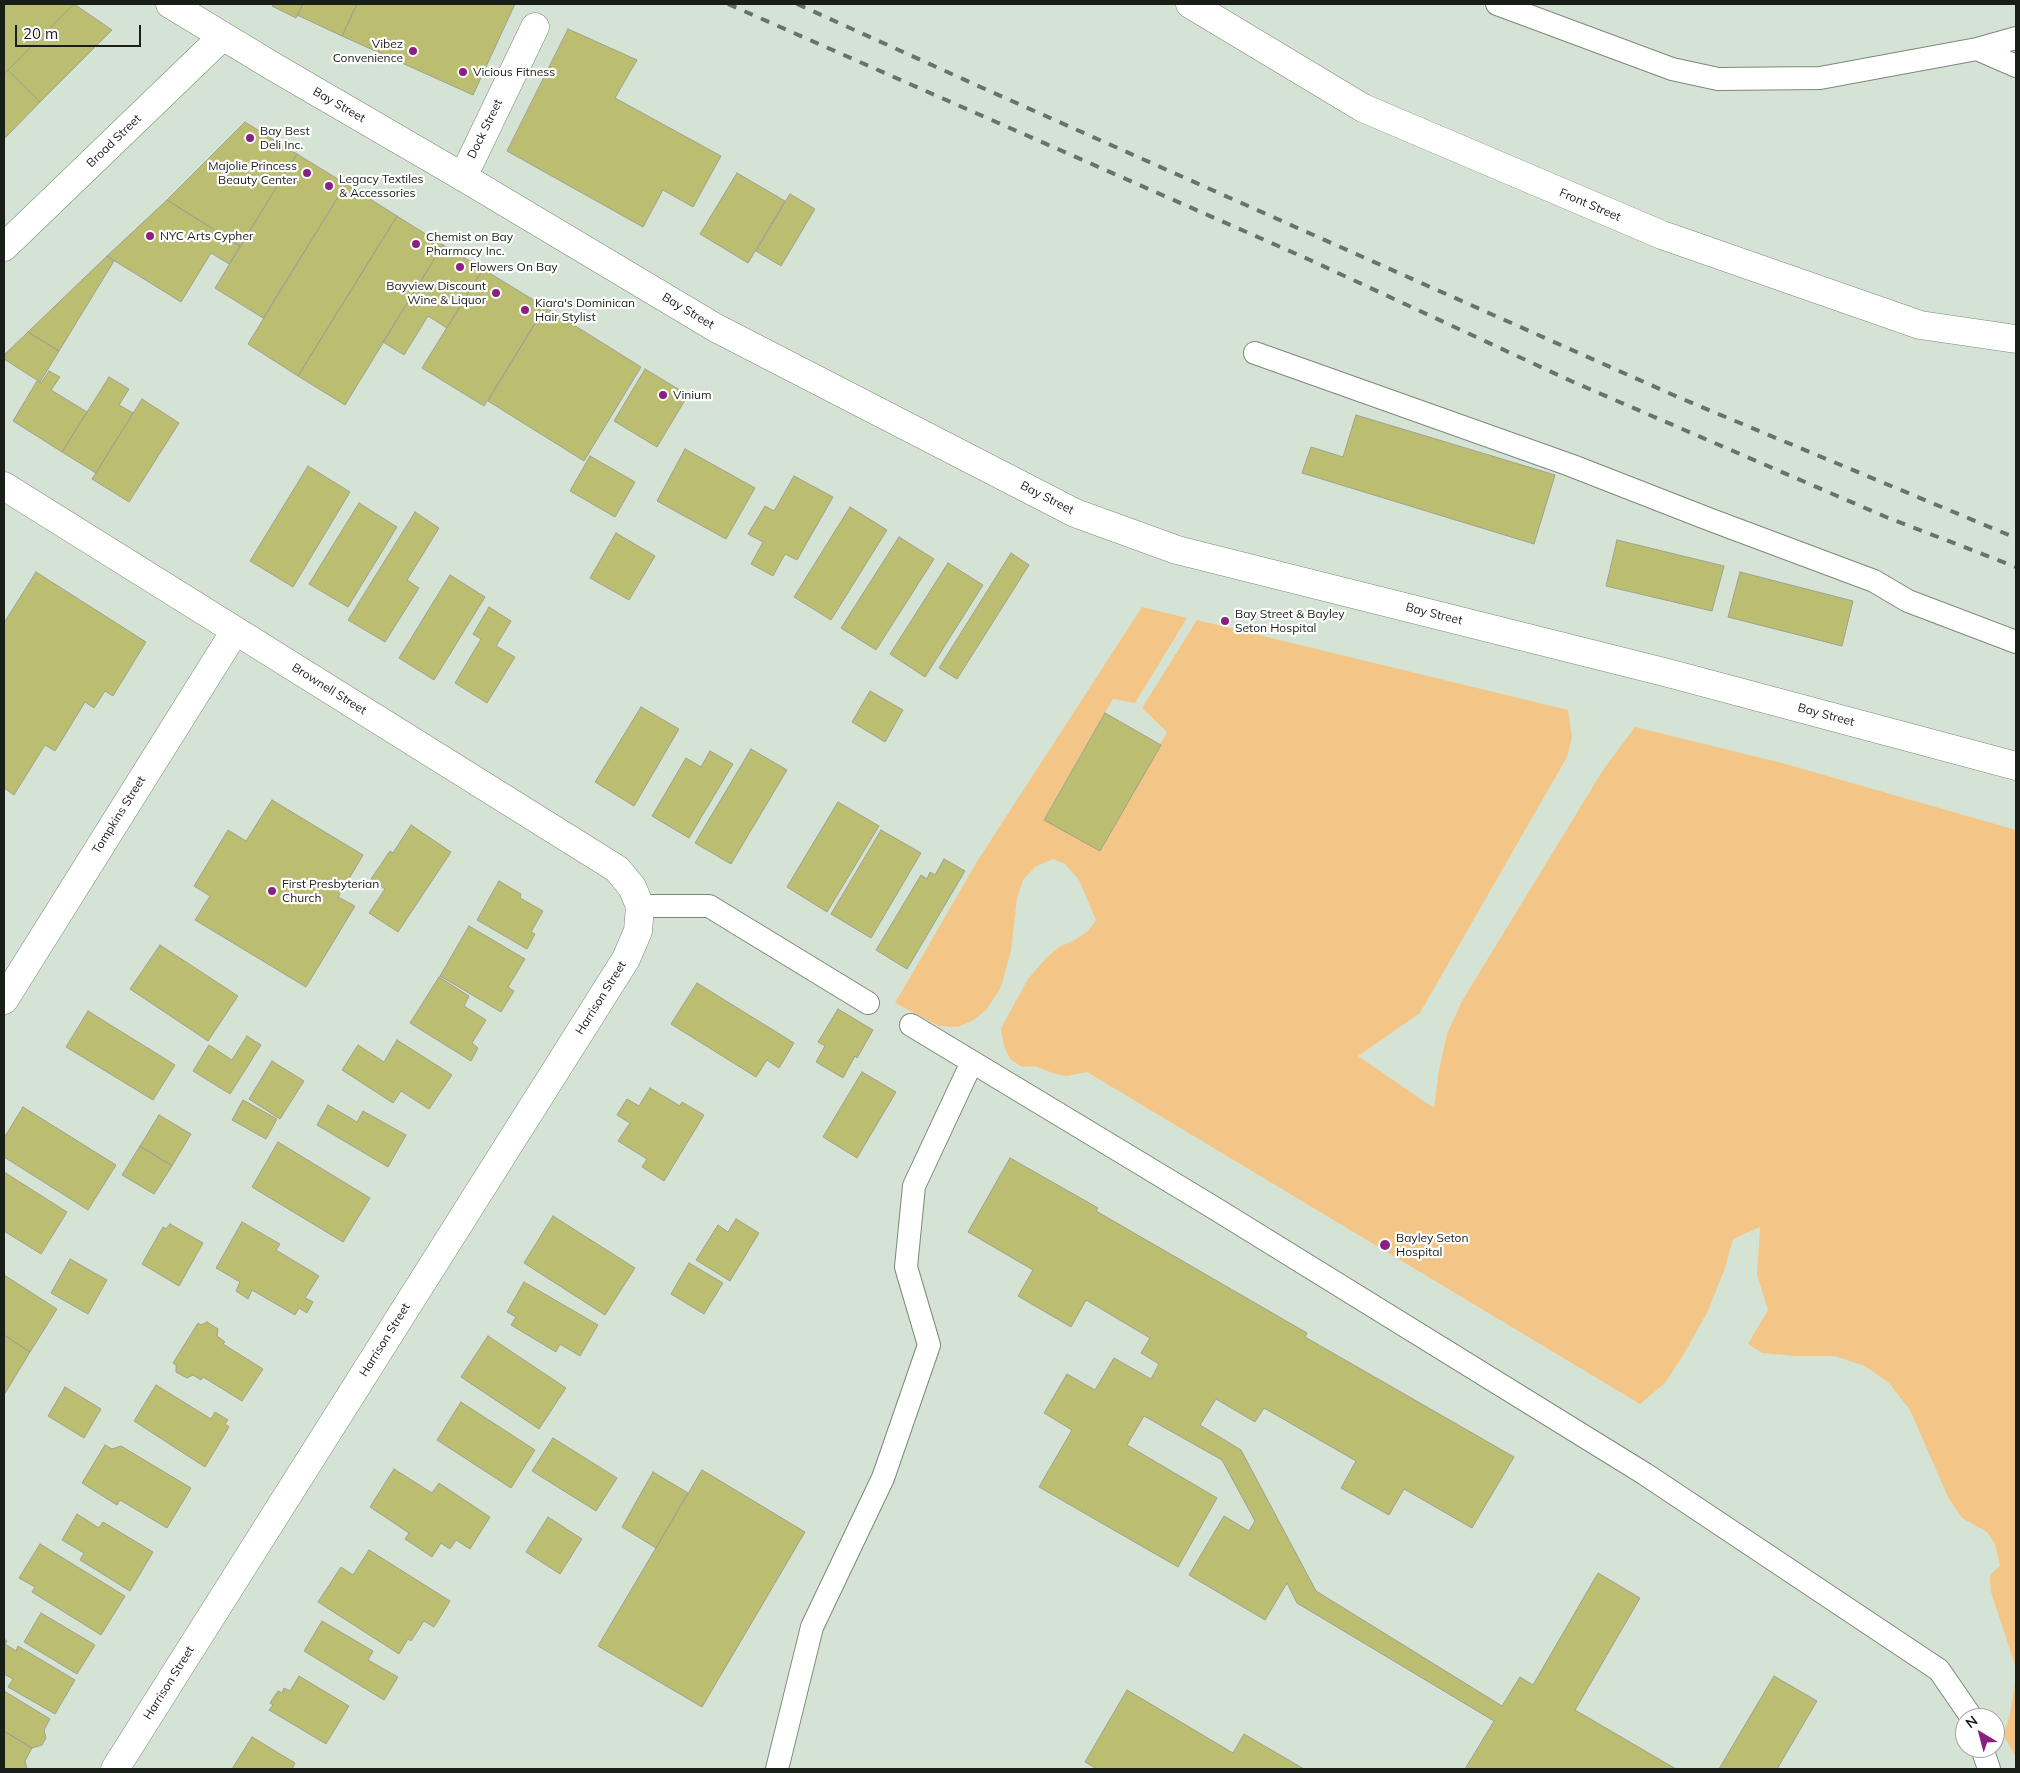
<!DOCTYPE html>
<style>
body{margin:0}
#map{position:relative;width:2020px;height:1773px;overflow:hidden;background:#d5e3d4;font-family:Mulish,sans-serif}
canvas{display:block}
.frame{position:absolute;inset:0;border:5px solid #191e18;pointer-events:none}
.north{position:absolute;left:1955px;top:1708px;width:50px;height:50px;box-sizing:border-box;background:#fff;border:1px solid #a3a5a3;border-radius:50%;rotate:323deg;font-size:14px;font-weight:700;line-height:20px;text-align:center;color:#191e18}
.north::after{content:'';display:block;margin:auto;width:18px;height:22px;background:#8c1f82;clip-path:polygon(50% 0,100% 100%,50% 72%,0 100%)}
.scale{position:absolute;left:15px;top:25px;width:126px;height:22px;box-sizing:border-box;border:2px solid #191e18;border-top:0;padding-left:6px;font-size:15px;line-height:18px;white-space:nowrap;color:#191e18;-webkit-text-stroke:4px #fff;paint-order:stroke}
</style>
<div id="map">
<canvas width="2020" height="1773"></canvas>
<div class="frame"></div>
<div class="north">N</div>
<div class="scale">20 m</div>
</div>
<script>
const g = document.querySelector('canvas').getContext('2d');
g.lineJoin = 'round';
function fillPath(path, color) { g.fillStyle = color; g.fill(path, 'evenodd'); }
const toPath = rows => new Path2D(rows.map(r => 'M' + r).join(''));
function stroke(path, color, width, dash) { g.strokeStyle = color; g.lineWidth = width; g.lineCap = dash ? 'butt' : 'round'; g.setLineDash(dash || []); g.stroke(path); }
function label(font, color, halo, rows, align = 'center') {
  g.font = font + ' Mulish,sans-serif'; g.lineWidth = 4.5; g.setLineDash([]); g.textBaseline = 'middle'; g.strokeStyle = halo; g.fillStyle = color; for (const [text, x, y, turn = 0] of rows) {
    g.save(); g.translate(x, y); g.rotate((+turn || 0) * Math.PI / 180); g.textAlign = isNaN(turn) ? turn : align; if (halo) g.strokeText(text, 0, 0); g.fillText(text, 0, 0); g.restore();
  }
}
const green = toPath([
 [1142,607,1187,618,1135,703,1113,699,1044,819,1100,851,1167,732,1142,708,1197,620,1568,710,1572,738,1567,757,1420,1013,1358,1056,1434,1108,1439,1070,1447,1034,1462,1001,1603,770,1635,727,1782,763,2016,830,2016,1668,1991,1592,1990,1575,2000,1566,1995,1544,1987,1532,1962,1518,1948,1497,1910,1410,1889,1383,1865,1366,1835,1356,1797,1356,1762,1353,1748,1344,1768,1310,1757,1275,1760,1227,1733,1239,1725,1268,1708,1311,1685,1352,1665,1383,1640,1404,1087,1072,1067,1076,1055,1074,1035,1066,1022,1067,1010,1059,1004,1046,1001,1028,1028,979,1045,959,1059,947,1075,940,1088,931,1096,920,1079,880,1065,864,1053,859,1035,867,1023,880,1017,898,1011,951,1001,987,987,1009,974,1020,958,1027,939,1026,895,1003,978,860],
 [2016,1677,2016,1757,2003,1734,2009,1719]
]);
const building = toPath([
 [5,4,74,4,4,74,4,5,5,4],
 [74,4,112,30,40,102,8,70,74,4],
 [274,4,303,4,296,18,272,6,274,4],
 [303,4,357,4,342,36,297,15,303,4],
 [357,4,515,4,473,95,342,36,357,4],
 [568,29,637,60,615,98,721,156,693,207,663,190,643,227,507,151,568,29],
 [8,70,40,102,4,139,4,74,8,70],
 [245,122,297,154,240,246,167,200,245,122],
 [297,154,346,184,263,318,215,288,297,154],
 [737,173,785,201,748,263,700,234,737,173],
 [346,184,397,216,298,376,248,344,346,184],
 [790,194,815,209,781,266,756,251,790,194],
 [167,200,240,246,229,264,211,253,181,302,107,256,167,200],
 [397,216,443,245,345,405,298,376,397,216],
 [443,245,483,269,447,328,428,316,404,355,383,342,443,245],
 [107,256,114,261,59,351,28,332,107,256],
 [483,269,545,307,484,406,422,368,483,269],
 [545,307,641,367,584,461,488,401,545,307],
 [28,332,59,351,40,382,4,359,4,355,28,332],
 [645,369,688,395,657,447,614,421,645,369],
 [49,371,60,377,51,390,87,412,62,452,13,421,37,381,41,383,49,371],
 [109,377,129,389,119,405,133,413,96,473,62,452,109,377],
 [142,399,179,423,129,502,92,479,142,399],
 [1356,415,1555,475,1534,544,1302,473,1311,447,1343,457,1356,415],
 [685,449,755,488,726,539,657,501,685,449],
 [590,456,635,482,615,517,570,491,590,456],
 [308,466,350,492,293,587,250,561,308,466],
 [794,476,833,497,797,560,785,554,773,576,751,564,763,542,748,534,765,506,774,511,794,476],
 [359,503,397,527,348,607,309,584,359,503],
 [850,507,887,530,831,620,794,597,850,507],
 [415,512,439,528,407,580,419,588,385,642,348,620,415,512],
 [616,533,655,556,629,600,590,578,616,533],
 [899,537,934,559,876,650,841,628,899,537],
 [1617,540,1724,566,1712,611,1606,586,1617,540],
 [1011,553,1029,565,957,679,939,668,1011,553],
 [948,563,983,585,925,677,890,654,948,563],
 [36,572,146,642,113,696,105,691,94,708,85,702,55,751,45,745,14,795,4,788,4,623,36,572],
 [1740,572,1853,601,1842,646,1728,617,1740,572],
 [450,575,485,597,434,680,399,658,450,575],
 [489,607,511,621,496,646,515,657,487,703,455,683,481,639,473,634,489,607],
 [870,691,903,710,885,742,852,722,870,691],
 [641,707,679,729,634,806,595,782,641,707],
 [1105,713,1161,745,1100,851,1044,820,1105,713],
 [751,749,787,770,731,864,695,843,751,749],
 [710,751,733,764,689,838,652,816,686,758,701,767,710,751],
 [272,800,363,855,338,897,355,906,306,987,195,920,210,896,194,886,228,830,246,841,272,800],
 [838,802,879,826,827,912,787,887,838,802],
 [411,825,451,852,398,932,369,913,385,889,371,879,390,851,393,853,411,825],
 [881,830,921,853,871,938,831,914,881,830],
 [944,859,965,871,907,969,876,950,921,875,927,879,930,872,935,875,944,859],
 [499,881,521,894,520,898,543,911,531,932,535,934,527,949,477,920,499,881],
 [469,926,525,959,508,987,514,991,501,1012,440,976,469,926],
 [160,945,238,996,208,1041,130,989,160,945],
 [439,977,469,996,464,1006,486,1020,472,1043,478,1048,471,1061,410,1023,439,977],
 [697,983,794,1043,779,1068,767,1060,756,1077,671,1024,697,983],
 [838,1009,873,1030,857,1058,855,1056,843,1078,816,1062,825,1046,818,1042,838,1009],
 [88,1011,175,1065,153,1100,66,1047,88,1011],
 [247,1036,261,1045,230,1094,193,1071,209,1045,232,1060,247,1036],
 [397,1040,452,1075,429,1109,401,1091,393,1103,342,1070,358,1045,384,1062,397,1040],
 [272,1061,304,1081,280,1119,249,1099,272,1061],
 [862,1072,896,1092,857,1158,823,1137,862,1072],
 [650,1088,680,1106,682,1102,704,1115,664,1181,642,1167,647,1159,618,1141,630,1123,617,1115,627,1099,639,1106,650,1088],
 [243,1100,277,1119,266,1139,232,1120,243,1100],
 [328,1105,357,1122,363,1111,406,1135,388,1167,317,1125,328,1105],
 [23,1107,116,1165,88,1210,4,1157,4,1138,23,1107],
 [159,1115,191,1134,172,1166,140,1146,159,1115],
 [278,1142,370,1198,343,1242,252,1187,278,1142],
 [140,1146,172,1166,154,1194,122,1175,140,1146],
 [1010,1158,1098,1208,1096,1211,1307,1333,1305,1337,1514,1457,1472,1528,1404,1489,1389,1515,1341,1488,1356,1461,1264,1408,1255,1422,1216,1399,1200,1425,1241,1450,1316,1591,1502,1706,1520,1677,1533,1685,1598,1573,1640,1598,1575,1710,1676,1769,1465,1769,1494,1721,1297,1603,1287,1583,1265,1620,1189,1575,1224,1516,1249,1531,1255,1521,1222,1460,1144,1416,1127,1445,1217,1498,1178,1567,1039,1487,1072,1430,1044,1413,1067,1374,1095,1390,1114,1358,1151,1379,1159,1364,1141,1353,1150,1338,1086,1300,1071,1327,1018,1296,1033,1270,968,1232,1010,1158],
 [4,1172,67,1212,41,1254,4,1231,4,1172],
 [553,1216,635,1268,605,1315,524,1263,553,1216],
 [736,1219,759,1233,730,1281,696,1260,718,1225,728,1232,736,1219],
 [242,1222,280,1244,276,1250,319,1276,305,1298,313,1302,307,1313,299,1308,295,1315,252,1290,248,1299,236,1291,240,1282,216,1268,242,1222],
 [170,1224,203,1243,179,1286,142,1264,163,1227,166,1229,170,1224],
 [70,1259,107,1280,88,1314,51,1293,70,1259],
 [689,1263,723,1283,704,1314,671,1294,689,1263],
 [4,1275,57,1309,30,1352,4,1335,4,1275],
 [524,1282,598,1325,580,1356,560,1344,556,1352,511,1325,516,1317,507,1312,524,1282],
 [207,1322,218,1329,217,1336,225,1342,223,1344,263,1369,242,1401,203,1377,201,1380,193,1375,187,1378,176,1372,176,1365,173,1363,198,1323,201,1325,207,1322],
 [4,1335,30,1352,4,1395,4,1335],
 [488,1336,566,1388,539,1429,461,1377,488,1336],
 [156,1385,211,1419,215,1412,228,1420,225,1424,229,1427,205,1467,134,1421,156,1385],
 [65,1387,101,1409,84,1438,48,1416,65,1387],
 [461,1402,535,1450,511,1488,437,1440,461,1402],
 [553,1438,617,1478,596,1511,532,1471,553,1438],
 [105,1445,112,1449,121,1446,191,1488,167,1528,120,1500,117,1505,82,1483,105,1445],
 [394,1469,432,1493,439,1483,490,1517,470,1549,456,1540,450,1549,441,1543,432,1557,405,1539,409,1533,370,1507,394,1469],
 [702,1470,805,1532,702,1707,598,1646,702,1470],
 [653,1472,688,1493,656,1548,622,1527,653,1472],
 [77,1514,99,1528,103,1522,153,1552,130,1591,80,1560,84,1553,62,1540,77,1514],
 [548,1517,582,1539,560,1574,526,1552,548,1517],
 [40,1544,125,1596,101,1635,32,1592,35,1587,19,1578,40,1544],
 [369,1550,450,1601,434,1627,424,1621,411,1641,408,1639,399,1654,318,1602,341,1567,353,1575,369,1550],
 [41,1613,95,1645,77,1674,24,1642,41,1613],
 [322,1621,373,1651,368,1660,398,1677,384,1700,304,1651,322,1621],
 [4,1639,7,1641,5,1644,16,1651,18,1646,75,1680,55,1714,8,1687,13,1679,4,1674,4,1639],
 [299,1676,349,1706,326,1744,269,1710,273,1705,270,1703,278,1691,282,1693,284,1688,290,1691,299,1676],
 [1774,1676,1817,1701,1777,1769,1719,1769,1774,1676],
 [1127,1690,1233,1753,1244,1734,1304,1769,1097,1769,1085,1762,1127,1690],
 [4,1691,50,1719,44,1730,46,1738,42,1745,32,1748,4,1731,4,1691],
 [4,1731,32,1748,25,1761,27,1769,4,1769,4,1731],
 [252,1737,295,1763,292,1769,232,1769,252,1737]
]);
const lane = toPath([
 [1497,4,1672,69,1718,79,1820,78,1977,49],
 [2016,38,1977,49,2016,66],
 [1255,353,1570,465,1711,520,1874,581,1908,601,2016,642],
 [640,906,709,906,868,1003],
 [911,1025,1211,1206,1645,1474,1939,1670,1972,1718],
 [1982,1748,1989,1769],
 [777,1769,812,1627,883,1478,929,1345,906,1267,914,1186,972,1062]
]);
const street = toPath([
 [463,177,535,27],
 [4,486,617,869,632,887,640,906,638,931,626,959,115,1769],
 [4,1000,235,631]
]);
const secondary = toPath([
 [170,4,274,67,463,177,716,328,1075,513,1177,550,1668,673,2016,766],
 [1190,4,1363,108,1662,235,1920,325,2016,339],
 [4,247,223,36]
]);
const rail = toPath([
 [728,4,1310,260,1571,381,1886,517,2016,567],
 [797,4,985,89,1680,398,2016,538]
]);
const markers = [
 [413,51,5,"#8c1f82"],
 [463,72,5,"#8c1f82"],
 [250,138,5,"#8c1f82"],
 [307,173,5,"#8c1f82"],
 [329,186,5,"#8c1f82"],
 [150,236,5,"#8c1f82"],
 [416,244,5,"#8c1f82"],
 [460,267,5,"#8c1f82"],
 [496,293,5,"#8c1f82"],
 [525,310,5,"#8c1f82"],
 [663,395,5,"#8c1f82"],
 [1225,621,5,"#8c1f82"],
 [272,891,5,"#8c1f82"],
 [1385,1245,6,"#8c1f82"]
];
const poiNames = [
 ["Vibez",403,44,"right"],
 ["Convenience",403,58,"right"],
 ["Vicious Fitness",473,72],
 ["Bay Best",260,131],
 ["Deli Inc.",260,145],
 ["Majolie Princess",297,166,"right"],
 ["Beauty Center",297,180,"right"],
 ["Legacy Textiles",339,179],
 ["& Accessories",339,193],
 ["NYC Arts Cypher",160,236],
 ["Chemist on Bay",426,237],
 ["Pharmacy Inc.",426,251],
 ["Flowers On Bay",470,267],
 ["Bayview Discount",486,286,"right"],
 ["Wine & Liquor",486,300,"right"],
 ["Kiara's Dominican",535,303],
 ["Hair Stylist",535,317],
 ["Vinium",673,395],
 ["Bay Street & Bayley",1235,614],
 ["Seton Hospital",1235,628],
 ["First Presbyterian",282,884],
 ["Church",282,898],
 ["Bayley Seton",1396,1238],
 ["Hospital",1396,1252]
];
const streetNames = [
 ["Bay Street",339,105,30],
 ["Dock Street",485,129,-64],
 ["Broad Street",114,141,-44],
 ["Front Street",1590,205,23],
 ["Bay Street",688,311,31],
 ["Bay Street",1047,498,27],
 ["Bay Street",1434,614,14],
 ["Brownell Street",329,689,32],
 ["Bay Street",1826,715,15],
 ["Tompkins Street",119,815,-58],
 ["Harrison Street",601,998,-58],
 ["Harrison Street",385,1340,-58],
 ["Harrison Street",169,1683,-58]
];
fillPath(green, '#f3c687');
fillPath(building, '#bbbd70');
stroke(building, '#a0a18f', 1);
stroke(lane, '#7c887b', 24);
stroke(street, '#7c887b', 29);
stroke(secondary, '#7c887b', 29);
stroke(lane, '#fff', 22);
stroke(street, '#fff', 28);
stroke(secondary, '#fff', 28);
stroke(rail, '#6a7369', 4, [9, 9]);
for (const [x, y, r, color] of markers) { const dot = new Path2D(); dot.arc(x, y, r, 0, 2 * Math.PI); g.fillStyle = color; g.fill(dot); stroke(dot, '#fff', 2); }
label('12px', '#191e18', '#fff', poiNames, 'left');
label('12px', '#191e18', '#fff', streetNames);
</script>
